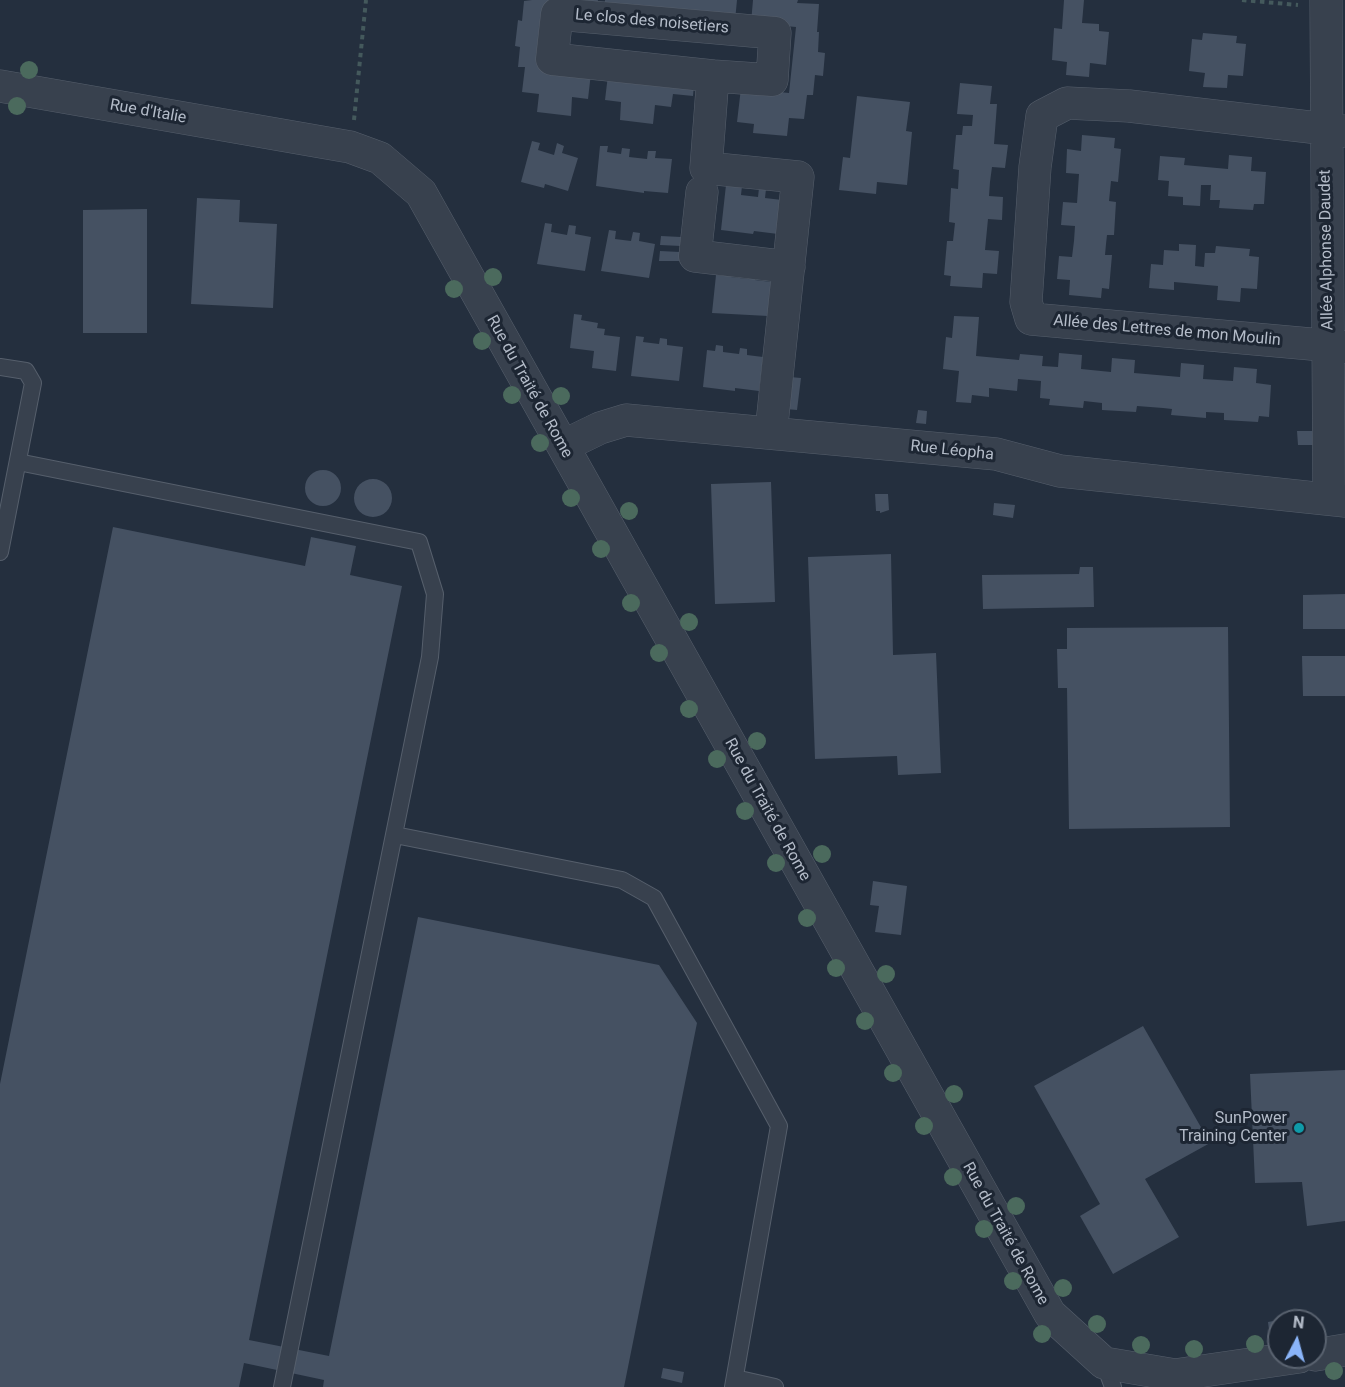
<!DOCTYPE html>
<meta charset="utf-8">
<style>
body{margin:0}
#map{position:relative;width:1345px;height:1387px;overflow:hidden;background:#242f3e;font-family:Roboto,sans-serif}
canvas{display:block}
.north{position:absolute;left:1267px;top:1309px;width:60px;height:60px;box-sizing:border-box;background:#1d2633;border:2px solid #59626f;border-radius:50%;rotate:6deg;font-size:16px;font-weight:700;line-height:24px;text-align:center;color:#b4bcc9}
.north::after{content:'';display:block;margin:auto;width:21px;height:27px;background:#8ab4f8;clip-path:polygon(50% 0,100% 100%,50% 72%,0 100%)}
</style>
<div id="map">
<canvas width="1345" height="1387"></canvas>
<div class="north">N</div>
</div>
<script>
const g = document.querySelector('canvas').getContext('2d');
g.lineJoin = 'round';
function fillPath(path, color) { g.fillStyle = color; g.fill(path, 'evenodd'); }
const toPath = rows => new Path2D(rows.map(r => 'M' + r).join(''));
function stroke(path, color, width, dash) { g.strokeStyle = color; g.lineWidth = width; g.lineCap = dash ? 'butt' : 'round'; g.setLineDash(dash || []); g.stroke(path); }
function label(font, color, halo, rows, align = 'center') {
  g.font = font + ' Roboto,sans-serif'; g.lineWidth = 6; g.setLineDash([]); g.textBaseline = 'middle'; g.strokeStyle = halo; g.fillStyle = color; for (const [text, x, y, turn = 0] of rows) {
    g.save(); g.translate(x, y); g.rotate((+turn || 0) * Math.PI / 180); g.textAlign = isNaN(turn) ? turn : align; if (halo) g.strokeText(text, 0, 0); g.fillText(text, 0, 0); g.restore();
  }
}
const building = toPath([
 [532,0,598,0,597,8,548,3,542,69,591,73,588,99,572,97,571,116,537,112,539,94,522,92,525,67,518,67,520,47,515,46,518,20,522,21,524,1],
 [605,0,737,0,735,21,604,9],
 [753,0,798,0,797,3,819,4,817,32,819,32,818,52,825,53,823,76,815,75,813,95,807,95,804,119,789,118,787,136,753,133,754,124,737,122,741,88,789,93,796,27,751,23],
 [1064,0,1084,0,1082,23,1099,24,1099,31,1109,32,1106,65,1090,63,1089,77,1066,75,1067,62,1052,60,1054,28,1062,29],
 [1203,33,1237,36,1236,43,1246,44,1243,76,1228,75,1227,88,1203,87,1205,73,1189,71,1192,39,1202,40],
 [608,75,694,84,693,96,673,94,671,107,655,105,653,124,620,120,621,102,605,100],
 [960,83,992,86,990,104,997,104,994,144,1008,145,1005,168,992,167,990,182,989,196,1003,197,1002,220,988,219,985,250,999,251,997,274,983,273,982,288,950,286,951,276,944,275,947,241,953,241,955,223,949,222,951,188,958,189,959,170,953,169,956,135,962,135,963,126,972,126,973,115,957,114],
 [857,96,910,102,906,131,912,132,907,185,877,182,876,194,839,190,843,157,850,158],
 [1082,135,1115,138,1114,148,1121,149,1118,182,1111,181,1109,201,1116,202,1114,235,1107,235,1106,244,1105,255,1112,255,1109,289,1102,288,1101,298,1069,295,1070,280,1057,279,1059,256,1072,257,1074,241,1075,226,1061,225,1063,202,1077,203,1078,189,1079,174,1066,173,1067,149,1081,151],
 [532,141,540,143,538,150,554,155,557,143,564,146,562,153,578,158,568,191,545,184,544,188,521,182],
 [600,146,608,146,607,152,621,154,622,148,630,149,629,157,647,159,648,151,656,151,655,158,672,159,668,193,644,191,644,193,596,186],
 [1229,155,1252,157,1251,171,1266,172,1264,204,1254,204,1253,210,1219,208,1220,200,1210,200,1211,185,1201,185,1200,206,1183,205,1183,197,1168,196,1169,181,1158,180,1160,156,1185,158,1184,165,1228,169],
 [726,185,742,186,741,195,758,197,759,188,766,189,765,198,782,200,778,234,754,231,753,234,721,230],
 [197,198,240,200,239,222,277,224,273,308,191,304],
 [147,209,147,333,83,333,83,210],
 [545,223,552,224,551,232,567,235,569,225,576,226,575,234,591,237,585,271,537,264],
 [609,230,616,231,615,239,631,241,633,232,640,233,639,241,655,244,649,278,601,271],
 [661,236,681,237,681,246,660,245],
 [1179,244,1196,245,1195,266,1204,267,1205,253,1215,253,1216,246,1250,249,1249,256,1259,257,1257,289,1241,288,1240,302,1217,300,1218,286,1174,282,1174,290,1149,288,1151,264,1163,265,1164,250,1179,251],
 [660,251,680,252,680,261,659,261],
 [724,271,732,271,731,277,748,279,748,273,756,274,755,280,772,282,768,316,712,313,716,275,724,276],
 [574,314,582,315,581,320,598,323,597,328,605,329,604,335,620,337,616,371,592,368,594,351,570,348],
 [954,316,979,317,976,356,1019,360,1020,354,1043,356,1042,366,1058,367,1059,353,1082,355,1081,369,1111,372,1112,358,1123,359,1135,360,1134,373,1180,377,1181,363,1204,365,1203,379,1233,381,1234,367,1257,369,1256,383,1271,385,1269,417,1259,416,1258,422,1224,420,1224,413,1206,412,1206,418,1171,415,1172,409,1163,408,1137,406,1136,412,1102,410,1102,403,1084,401,1083,408,1049,405,1050,399,1040,398,1041,381,1018,379,1017,391,989,388,989,397,972,395,971,403,956,402,959,371,943,369,946,337,952,338],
 [636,336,644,337,643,342,659,344,660,338,667,339,667,345,683,347,679,381,631,376],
 [716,345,723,346,723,352,739,354,740,348,747,349,747,355,763,357,759,391,735,388,735,391,703,387,707,350,715,351],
 [790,377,801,378,797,410,786,409],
 [918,410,927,411,926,424,916,423],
 [1297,431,1315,431,1316,445,1298,445],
 '305 488a18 18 0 1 1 36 0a18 18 0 1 1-36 0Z',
 '354 498a19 19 0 1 1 38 0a19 19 0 1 1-38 0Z',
 [771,482,775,602,715,604,711,484],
 [875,494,888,494,889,510,880,513,880,511,876,511],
 [994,503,1015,505,1013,518,993,515],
 [113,527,305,566,311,537,356,546,350,575,402,586,249,1340,329,1356,418,917,659,965,697,1023,624,1387,323,1387,324,1380,244,1363,239,1387,0,1387,0,1084],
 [891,554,893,655,936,653,941,773,898,775,897,756,815,759,808,557],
 [1080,567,1093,567,1094,607,983,609,982,575,1079,574],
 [1345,594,1345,629,1303,629,1303,595],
 [1228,627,1230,827,1069,829,1067,688,1058,688,1057,649,1067,649,1067,628],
 [1302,656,1345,656,1345,696,1303,696],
 [873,881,907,886,901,935,875,932,879,906,870,905],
 [1143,1026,1210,1143,1145,1179,1179,1237,1113,1274,1080,1216,1100,1204,1034,1086],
 [1345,1070,1345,1221,1307,1226,1302,1182,1255,1183,1250,1074],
 [1279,1320,1279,1329,1269,1330,1268,1322],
 [663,1368,684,1372,682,1383,661,1378]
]);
const path = toPath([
 [1242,0,1298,5],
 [354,120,366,0]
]);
const service = toPath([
 [0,367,26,371,33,383,0,552],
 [18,462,419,542,435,594,430,657,282,1387],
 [395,835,622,880,654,898,779,1126,733,1387],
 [1104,1363,1113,1387],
 [735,1378,775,1387]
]);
const minor = toPath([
 [1326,0,1329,499],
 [713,76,552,59,557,14,775,33,772,80,713,76,706,168,798,177,771,433],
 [0,86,350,147,380,158,421,193,1050,1314,1104,1363,1175,1375,1299,1357],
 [1345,131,1129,106,1067,103,1042,116,1035,167,1026,302,1031,319,1345,347],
 [702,192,695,256,789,267],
 [563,446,600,428,626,420,996,454,1060,471,1345,501],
 [1315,1355,1345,1350]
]);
const trees = [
 [29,70],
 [17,106],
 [493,277],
 [454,289],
 [482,341],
 [512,395],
 [561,396],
 [540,443],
 [571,498],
 [629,511],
 [601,549],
 [631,603],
 [689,622],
 [659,653],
 [689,709],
 [757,741],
 [717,759],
 [745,811],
 [822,854],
 [776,863],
 [807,918],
 [836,968],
 [886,974],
 [865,1021],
 [893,1073],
 [954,1094],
 [924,1126],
 [953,1177],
 [1016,1206],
 [984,1229],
 [1013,1281],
 [1063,1288],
 [1097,1324],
 [1042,1334],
 [1255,1344],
 [1141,1345],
 [1194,1349],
 [1334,1371]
];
const markers = [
 [1299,1128,6,"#0f9aa8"]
];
const streetNames = [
 ["Le clos des noisetiers",652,22,5],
 ["Rue d'Italie",148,112,10],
 ["Allée Alphonse Daudet",1327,250,-91],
 ["Allée des Lettres de mon Moulin",1167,331,5],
 ["Rue du Traité de Rome",529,387,61],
 ["Rue Léopha",952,451,6],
 ["Rue du Traité de Rome",767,810,61],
 ["Rue du Traité de Rome",1005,1234,61]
];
const poiNames = [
 ["SunPower",1287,1119],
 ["Training Center",1287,1137]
];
fillPath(building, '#455162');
stroke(service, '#565f6c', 18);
stroke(minor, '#565f6c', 33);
stroke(path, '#44595c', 4, [4.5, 4.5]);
stroke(service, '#38414e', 16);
stroke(minor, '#38414e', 32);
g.fillStyle = '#4b6a5d';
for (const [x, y] of trees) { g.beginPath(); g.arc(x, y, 9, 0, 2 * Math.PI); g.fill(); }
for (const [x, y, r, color] of markers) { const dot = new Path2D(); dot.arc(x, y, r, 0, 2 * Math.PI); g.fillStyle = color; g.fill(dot); stroke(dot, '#1d2633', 2); }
label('16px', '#b4bcc9', '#1d2633', streetNames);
label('16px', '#b4bcc9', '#1d2633', poiNames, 'right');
</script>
